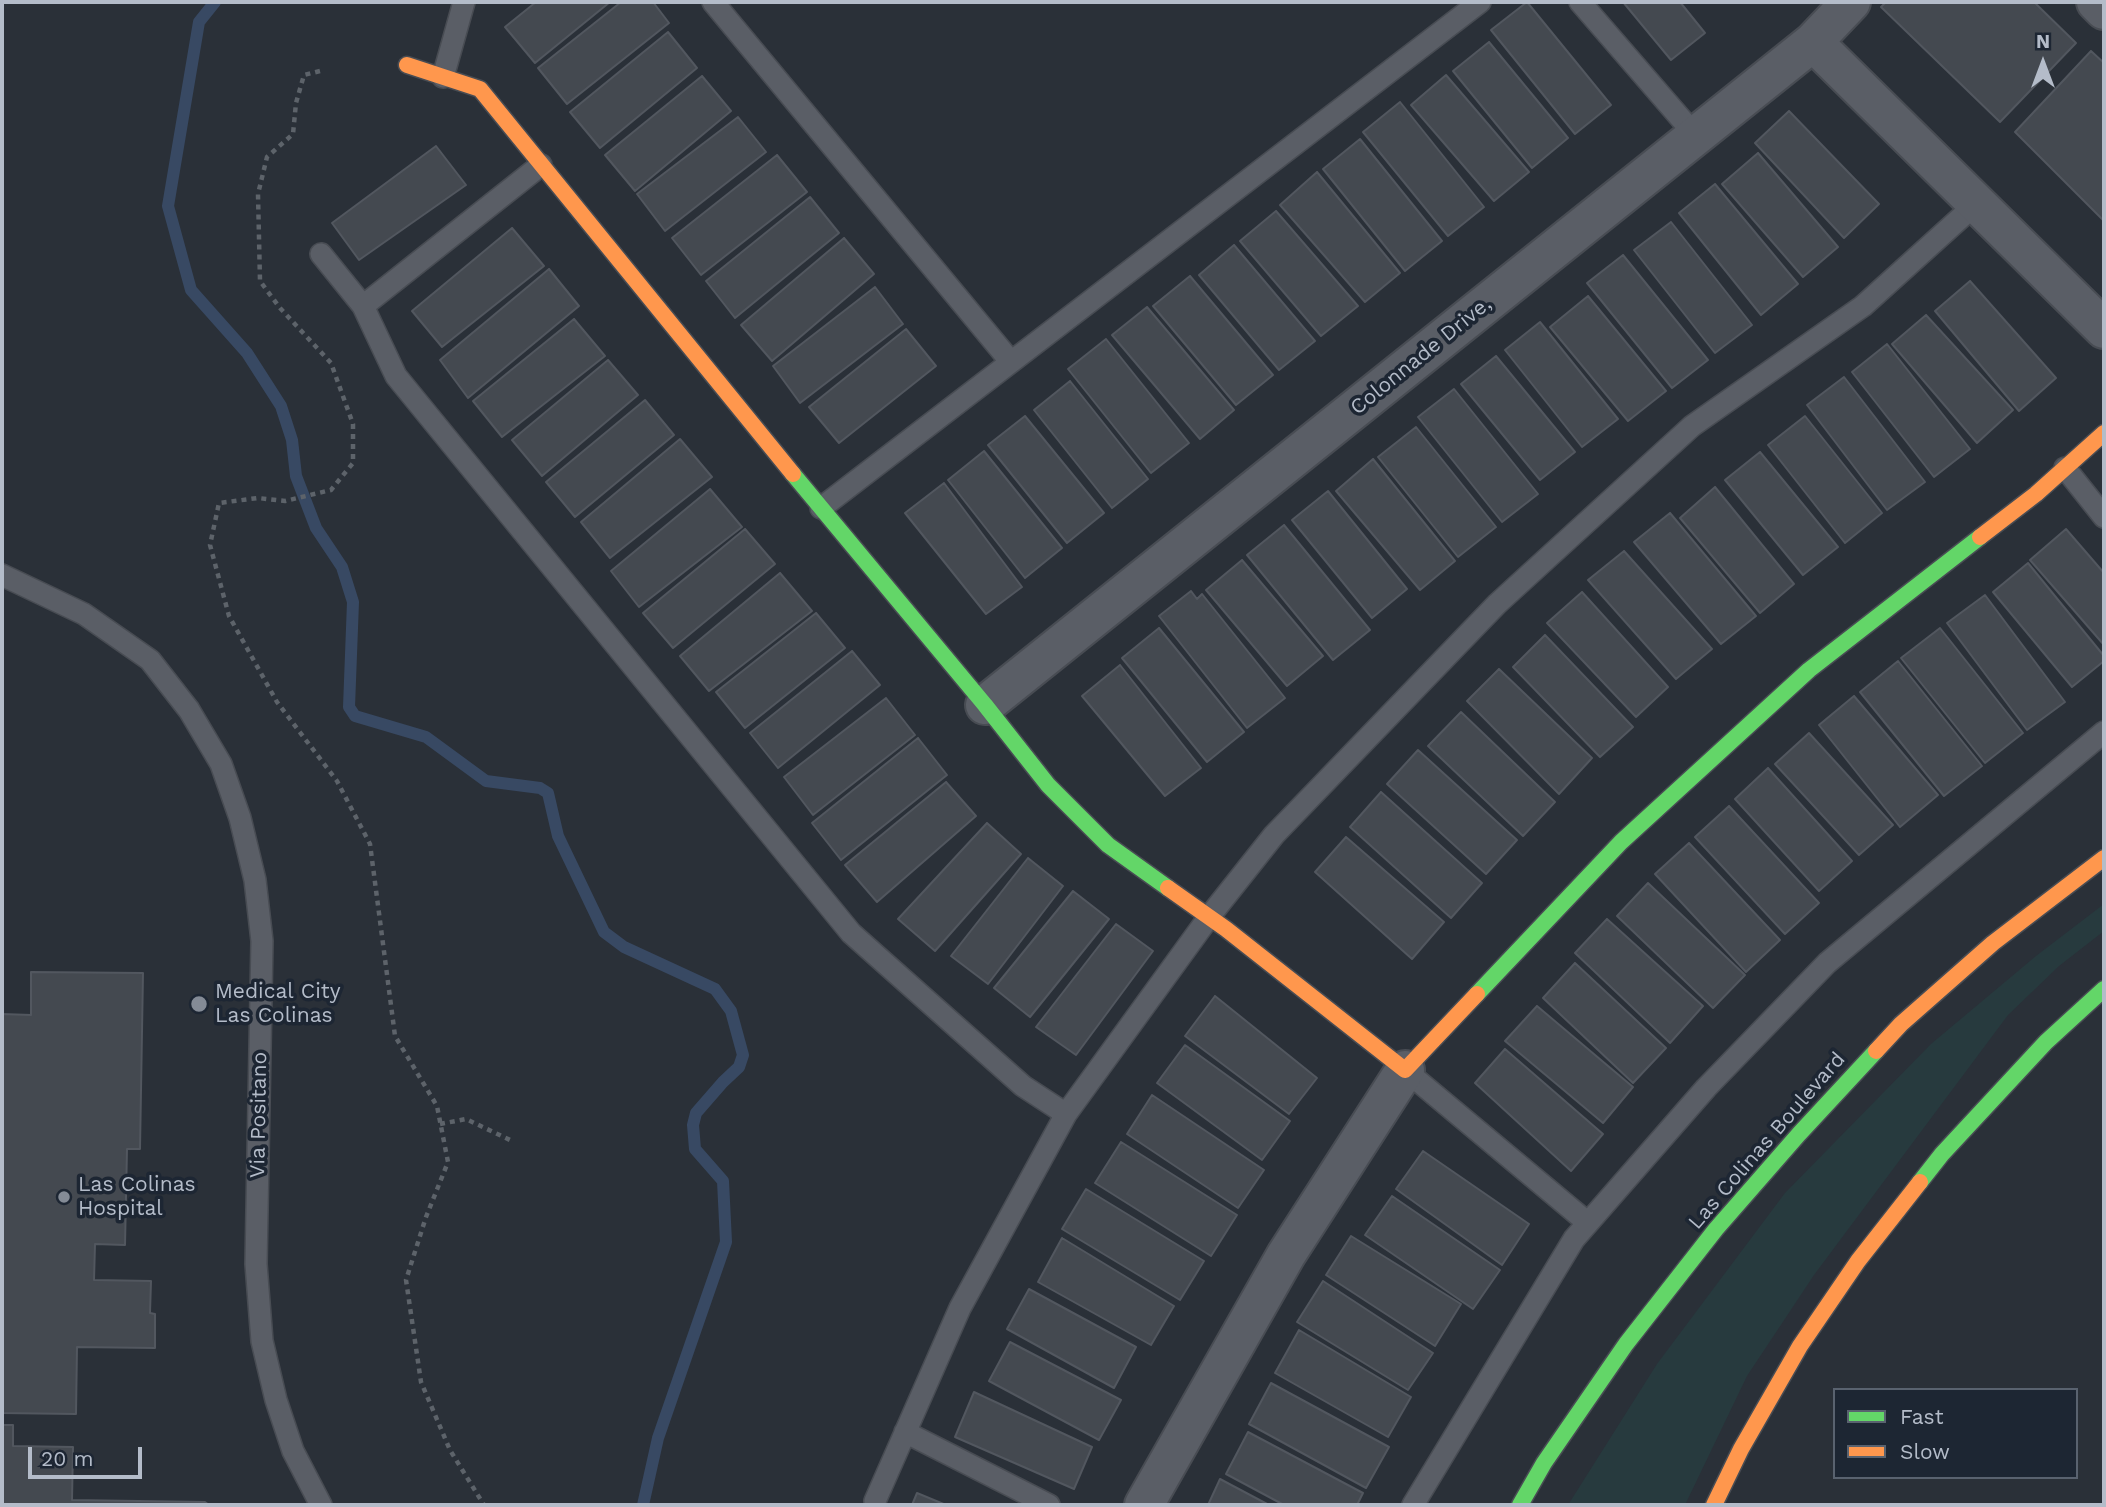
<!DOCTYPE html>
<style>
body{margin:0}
#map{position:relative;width:2106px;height:1507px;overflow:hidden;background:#2a3038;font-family:"Work Sans",sans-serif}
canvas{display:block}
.frame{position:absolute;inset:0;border:4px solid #b4bcc9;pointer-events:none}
.legend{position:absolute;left:1833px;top:1388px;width:245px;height:91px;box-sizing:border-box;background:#1d2633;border:2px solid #59626f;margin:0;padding:9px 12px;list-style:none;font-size:21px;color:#b4bcc9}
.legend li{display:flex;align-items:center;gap:14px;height:35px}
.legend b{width:35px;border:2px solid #59626f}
.north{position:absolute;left:2008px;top:28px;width:70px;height:70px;-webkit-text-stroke:5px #1d2633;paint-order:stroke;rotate:0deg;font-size:19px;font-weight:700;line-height:28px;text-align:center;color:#b4bcc9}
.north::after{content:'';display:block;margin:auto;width:24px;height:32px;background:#b4bcc9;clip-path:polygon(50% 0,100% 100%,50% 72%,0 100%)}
.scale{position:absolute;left:28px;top:1447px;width:114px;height:32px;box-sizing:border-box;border:4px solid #b4bcc9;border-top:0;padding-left:9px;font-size:21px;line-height:24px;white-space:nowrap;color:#b4bcc9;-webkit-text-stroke:5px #1d2633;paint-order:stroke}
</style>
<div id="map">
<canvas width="2106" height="1507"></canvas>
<div class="frame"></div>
<ul class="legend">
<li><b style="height:9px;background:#63d668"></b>Fast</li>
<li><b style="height:9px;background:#ff974d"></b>Slow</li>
</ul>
<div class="north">N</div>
<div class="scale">20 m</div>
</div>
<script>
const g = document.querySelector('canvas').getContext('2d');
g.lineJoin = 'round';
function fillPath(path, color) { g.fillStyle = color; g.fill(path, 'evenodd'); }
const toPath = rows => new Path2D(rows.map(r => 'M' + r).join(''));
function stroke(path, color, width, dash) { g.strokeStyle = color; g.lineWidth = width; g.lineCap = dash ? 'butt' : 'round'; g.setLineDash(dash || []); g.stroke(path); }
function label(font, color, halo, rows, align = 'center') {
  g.font = font + ' "Work Sans",sans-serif'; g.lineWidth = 7; g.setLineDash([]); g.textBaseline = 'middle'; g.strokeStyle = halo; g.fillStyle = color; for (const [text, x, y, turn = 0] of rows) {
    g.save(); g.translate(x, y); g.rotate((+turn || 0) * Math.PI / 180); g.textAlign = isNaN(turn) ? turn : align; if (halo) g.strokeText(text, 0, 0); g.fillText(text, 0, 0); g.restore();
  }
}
const green = toPath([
 [2104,904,2104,931,2059,966,2008,1015,1814,1275,1747,1376,1685,1505,1568,1505,1657,1364,1785,1193,1931,1044,2036,956]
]);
const stream = toPath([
 [215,2,199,22,168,206,191,290,247,353,281,406,292,440,296,476,316,528,342,567,353,602,349,707,355,716,426,737,486,781,540,788,548,793,558,836,604,932,624,947,715,989,731,1011,743,1055,739,1067,723,1082,696,1113,693,1125,695,1149,723,1181,726,1242,658,1438,643,1505]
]);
const building = toPath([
 [536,2,610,2,535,63,505,27,536,2],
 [621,2,653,2,669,23,567,104,538,68,621,2],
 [1527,2,1611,105,1575,134,1491,30,1527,2],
 [1623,2,1680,2,1705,33,1671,60,1623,2],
 [1886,2,2034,2,2076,43,2000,122,1881,7,1886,2],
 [668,32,697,68,600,148,570,112,668,32],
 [1489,42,1568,138,1532,168,1453,71,1489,42],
 [2091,51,2104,63,2104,221,2015,132,2091,51],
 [1446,75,1529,172,1494,201,1411,105,1446,75],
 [702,76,731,111,635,191,605,155,702,76],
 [1400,102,1484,207,1448,236,1363,132,1400,102],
 [1789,111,1879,204,1844,238,1755,143,1789,111],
 [738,117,766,152,665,231,637,194,738,117],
 [1360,139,1442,241,1405,271,1323,169,1360,139],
 [436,146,466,185,359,260,332,223,436,146],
 [1758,153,1838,247,1803,277,1722,184,1758,153],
 [777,155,807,192,701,275,672,238,777,155],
 [1317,172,1400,273,1365,302,1280,205,1317,172],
 [1715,184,1798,284,1761,315,1679,213,1715,184],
 [810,197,839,233,735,318,706,281,810,197],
 [1276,211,1358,306,1321,336,1240,241,1276,211],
 [1671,222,1752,325,1715,353,1634,250,1671,222],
 [512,228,544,266,442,347,412,311,512,228],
 [844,238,874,274,772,361,741,325,844,238],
 [1234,245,1315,341,1279,370,1199,275,1234,245],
 [1623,255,1708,360,1672,388,1587,283,1623,255],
 [549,269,579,306,468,398,440,360,549,269],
 [1190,276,1273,375,1236,405,1153,306,1190,276],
 [1970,281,2056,378,2019,411,1935,311,1970,281],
 [875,287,903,324,800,403,773,366,875,287],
 [1588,296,1666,391,1628,421,1550,327,1588,296],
 [1147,307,1234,410,1200,439,1112,335,1147,307],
 [1926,315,2013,410,1977,443,1892,344,1926,315],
 [574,319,605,356,502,437,473,401,574,319],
 [1540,322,1618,419,1582,447,1505,350,1540,322],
 [906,329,936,366,839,443,809,407,906,329],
 [1106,339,1189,443,1151,473,1068,369,1106,339],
 [1887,344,1970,449,1934,477,1852,372,1887,344],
 [1496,356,1575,452,1540,480,1461,384,1496,356],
 [608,360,638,395,542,476,512,440,608,360],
 [1844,377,1925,482,1887,510,1807,405,1844,377],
 [1070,381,1148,479,1112,508,1034,410,1070,381],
 [1454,389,1538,494,1502,522,1418,417,1454,389],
 [645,400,674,435,575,517,546,482,645,400],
 [1025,416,1104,513,1067,543,988,445,1025,416],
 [1805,416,1882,513,1845,543,1768,445,1805,416],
 [1416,427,1496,527,1458,557,1378,457,1416,427],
 [680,439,712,477,610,558,581,522,680,439],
 [984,451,1062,548,1025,578,948,480,984,451],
 [1760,452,1838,547,1803,575,1725,480,1760,452],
 [1373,459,1455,561,1420,590,1336,491,1373,459],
 [944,483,1022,587,986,614,905,513,944,483],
 [1715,487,1794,584,1760,613,1680,518,1715,487],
 [710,489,742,527,639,607,611,571,710,489],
 [1328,491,1407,589,1372,618,1292,520,1328,491],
 [1670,513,1756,616,1721,644,1634,542,1670,513],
 [1284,525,1370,630,1333,660,1247,555,1284,525],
 [745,529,775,564,673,648,643,613,745,529],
 [2066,529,2104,573,2104,645,2030,560,2066,529],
 [1624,551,1712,649,1676,679,1588,580,1624,551],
 [1242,560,1323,656,1287,686,1206,590,1242,560],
 [2028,563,2104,656,2104,661,2072,687,1993,592,2028,563],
 [780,573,812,611,709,691,680,656,780,573],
 [1191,591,1197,599,1202,594,1285,698,1247,728,1159,616,1191,591],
 [1582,592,1668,687,1636,717,1547,623,1582,592],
 [1985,595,2065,702,2027,730,1947,623,1985,595],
 [816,613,845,648,745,728,716,692,816,613],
 [1159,628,1244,732,1207,762,1122,658,1159,628],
 [1940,628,2023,733,1985,763,1901,658,1940,628],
 [1545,635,1633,727,1600,757,1513,667,1545,635],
 [852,651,880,685,778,768,750,733,852,651],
 [1898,661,1982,766,1944,796,1860,692,1898,661],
 [1120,665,1201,768,1165,796,1082,696,1120,665],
 [1499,669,1592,758,1559,794,1467,701,1499,669],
 [1854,696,1938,795,1900,827,1819,725,1854,696],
 [886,698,915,735,813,815,784,777,886,698],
 [1461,712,1555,802,1523,836,1428,746,1461,712],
 [1809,733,1893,825,1859,855,1775,764,1809,733],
 [918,738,947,775,841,860,812,823,918,738],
 [1418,750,1517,840,1486,874,1387,784,1418,750],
 [1768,768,1852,861,1819,891,1735,799,1768,768],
 [946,782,976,816,877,902,845,865,946,782],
 [1381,792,1482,883,1451,918,1350,827,1381,792],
 [1729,806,1819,903,1785,934,1695,837,1729,806],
 [987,823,1021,854,935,951,898,919,987,823],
 [1346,837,1444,922,1412,959,1315,872,1346,837],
 [1689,843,1780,940,1746,972,1655,874,1689,843],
 [1028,858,1063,886,988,984,951,956,1028,858],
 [1648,883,1745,975,1713,1008,1617,916,1648,883],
 [1073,891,1109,919,1030,1017,994,988,1073,891],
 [1607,919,1703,1006,1670,1043,1575,953,1607,919],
 [1116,924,1153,951,1076,1055,1036,1027,1116,924],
 [1575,963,1666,1048,1633,1083,1543,998,1575,963],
 [31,972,143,973,140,1149,127,1149,125,1245,95,1244,94,1280,151,1281,150,1313,155,1314,155,1348,77,1347,76,1414,2,1413,2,1014,31,1015,31,972],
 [1215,996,1317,1078,1289,1114,1185,1036,1215,996],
 [1537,1006,1633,1087,1603,1123,1505,1041,1537,1006],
 [1185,1045,1290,1121,1262,1160,1157,1083,1185,1045],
 [1505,1049,1603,1134,1571,1171,1475,1083,1505,1049],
 [1152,1095,1264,1170,1238,1208,1127,1134,1152,1095],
 [1121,1142,1237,1215,1211,1256,1095,1183,1121,1142],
 [1423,1151,1529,1224,1502,1265,1396,1189,1423,1151],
 [1086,1189,1204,1261,1180,1300,1062,1229,1086,1189],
 [1392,1196,1500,1270,1473,1309,1365,1235,1392,1196],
 [1351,1236,1461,1304,1435,1346,1326,1275,1351,1236],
 [1062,1238,1174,1306,1151,1345,1038,1282,1062,1238],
 [1323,1281,1433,1353,1408,1390,1297,1322,1323,1281],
 [1029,1289,1136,1347,1114,1388,1007,1329,1029,1289],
 [1299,1330,1411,1397,1388,1437,1275,1373,1299,1330],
 [1010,1342,1121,1400,1099,1440,989,1381,1010,1342],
 [1271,1383,1389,1447,1366,1488,1249,1424,1271,1383],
 [974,1392,1092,1447,1074,1489,955,1437,974,1392],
 [2,1425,13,1425,13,1446,73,1447,72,1500,205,1502,209,1505,2,1505,2,1425],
 [1248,1432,1363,1493,1357,1505,1284,1505,1226,1474,1248,1432],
 [1220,1479,1269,1505,1208,1505,1220,1479],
 [917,1493,946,1505,912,1505,917,1493]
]);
const path = toPath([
 [320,71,304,75,296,103,293,134,267,157,258,194,260,281,280,308,331,363,353,424,353,463,331,490,285,501,258,498,219,503,210,545,229,616,277,702,337,781,370,844,395,1036,437,1106,448,1162,426,1217,406,1280,421,1382,450,1450,484,1505],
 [440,1124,466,1119,510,1140]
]);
const lane = toPath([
 [713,2,1011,362],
 [1580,2,1696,136],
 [443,77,464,2],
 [321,254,363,306,396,376,851,933,1023,1086,1066,1114],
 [363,306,541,165],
 [2065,468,2104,517],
 [821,508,1480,2],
 [2,575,84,614,150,660,189,710,221,764,240,818,255,880,262,941,256,1264,262,1341,276,1400,293,1451,321,1505],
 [1405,1070,1588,1223],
 [905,1432,1049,1505],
 [875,1501,960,1308,1066,1114,1209,917,1274,835,1497,604,1692,426,1863,306,1977,203],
 [1413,1505,1574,1239,1706,1088,1827,963,2104,732]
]);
const street = toPath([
 [2096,2,2104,10],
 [1813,42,2104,329],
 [985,705,1813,42,1851,2],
 [1144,1505,1286,1255,1405,1070]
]);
const fast = toPath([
 [793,474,985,705,1048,785,1108,845,1168,888],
 [1477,994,1621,842,1809,670,1980,537],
 [1920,1182,1942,1154,2046,1042,2104,989],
 [1520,1505,1544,1463,1626,1344,1716,1229,1799,1134,1876,1051]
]);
const slow = toPath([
 [407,65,480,89,793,474],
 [1980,537,2036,494,2104,433],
 [1168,888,1226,929,1405,1070,1477,994],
 [1876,1051,1901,1024,1993,943,2104,858],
 [1714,1505,1741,1449,1800,1346,1858,1261,1920,1182]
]);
const markers = [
 [199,1004,9,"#848b96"],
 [64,1197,7,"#848b96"]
];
const streetNames = [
 ["Colonnade Drive,",1421,356,-39],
 ["Via Positano",259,1115,-89],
 ["Las Colinas Boulevard",1767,1141,-49]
];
const poiNames = [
 ["Medical City",215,992],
 ["Las Colinas",215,1016],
 ["Las Colinas",78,1185],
 ["Hospital",78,1209]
];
fillPath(green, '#273a3e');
stroke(stream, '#384963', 12);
fillPath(building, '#444950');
stroke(building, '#52575f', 2);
stroke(lane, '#484c53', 24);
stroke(street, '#484c53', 42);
stroke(fast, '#484c53', 19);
stroke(slow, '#484c53', 19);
stroke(path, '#5d636a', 4.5, [5, 5]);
stroke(lane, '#5a5e66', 21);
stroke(street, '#5a5e66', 38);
stroke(fast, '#63d668', 16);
stroke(slow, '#ff974d', 16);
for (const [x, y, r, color] of markers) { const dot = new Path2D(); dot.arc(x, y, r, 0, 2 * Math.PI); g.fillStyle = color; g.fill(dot); stroke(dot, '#1d2633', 2.5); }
label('21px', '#b4bcc9', '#1d2633', streetNames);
label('21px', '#b4bcc9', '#1d2633', poiNames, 'left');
</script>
